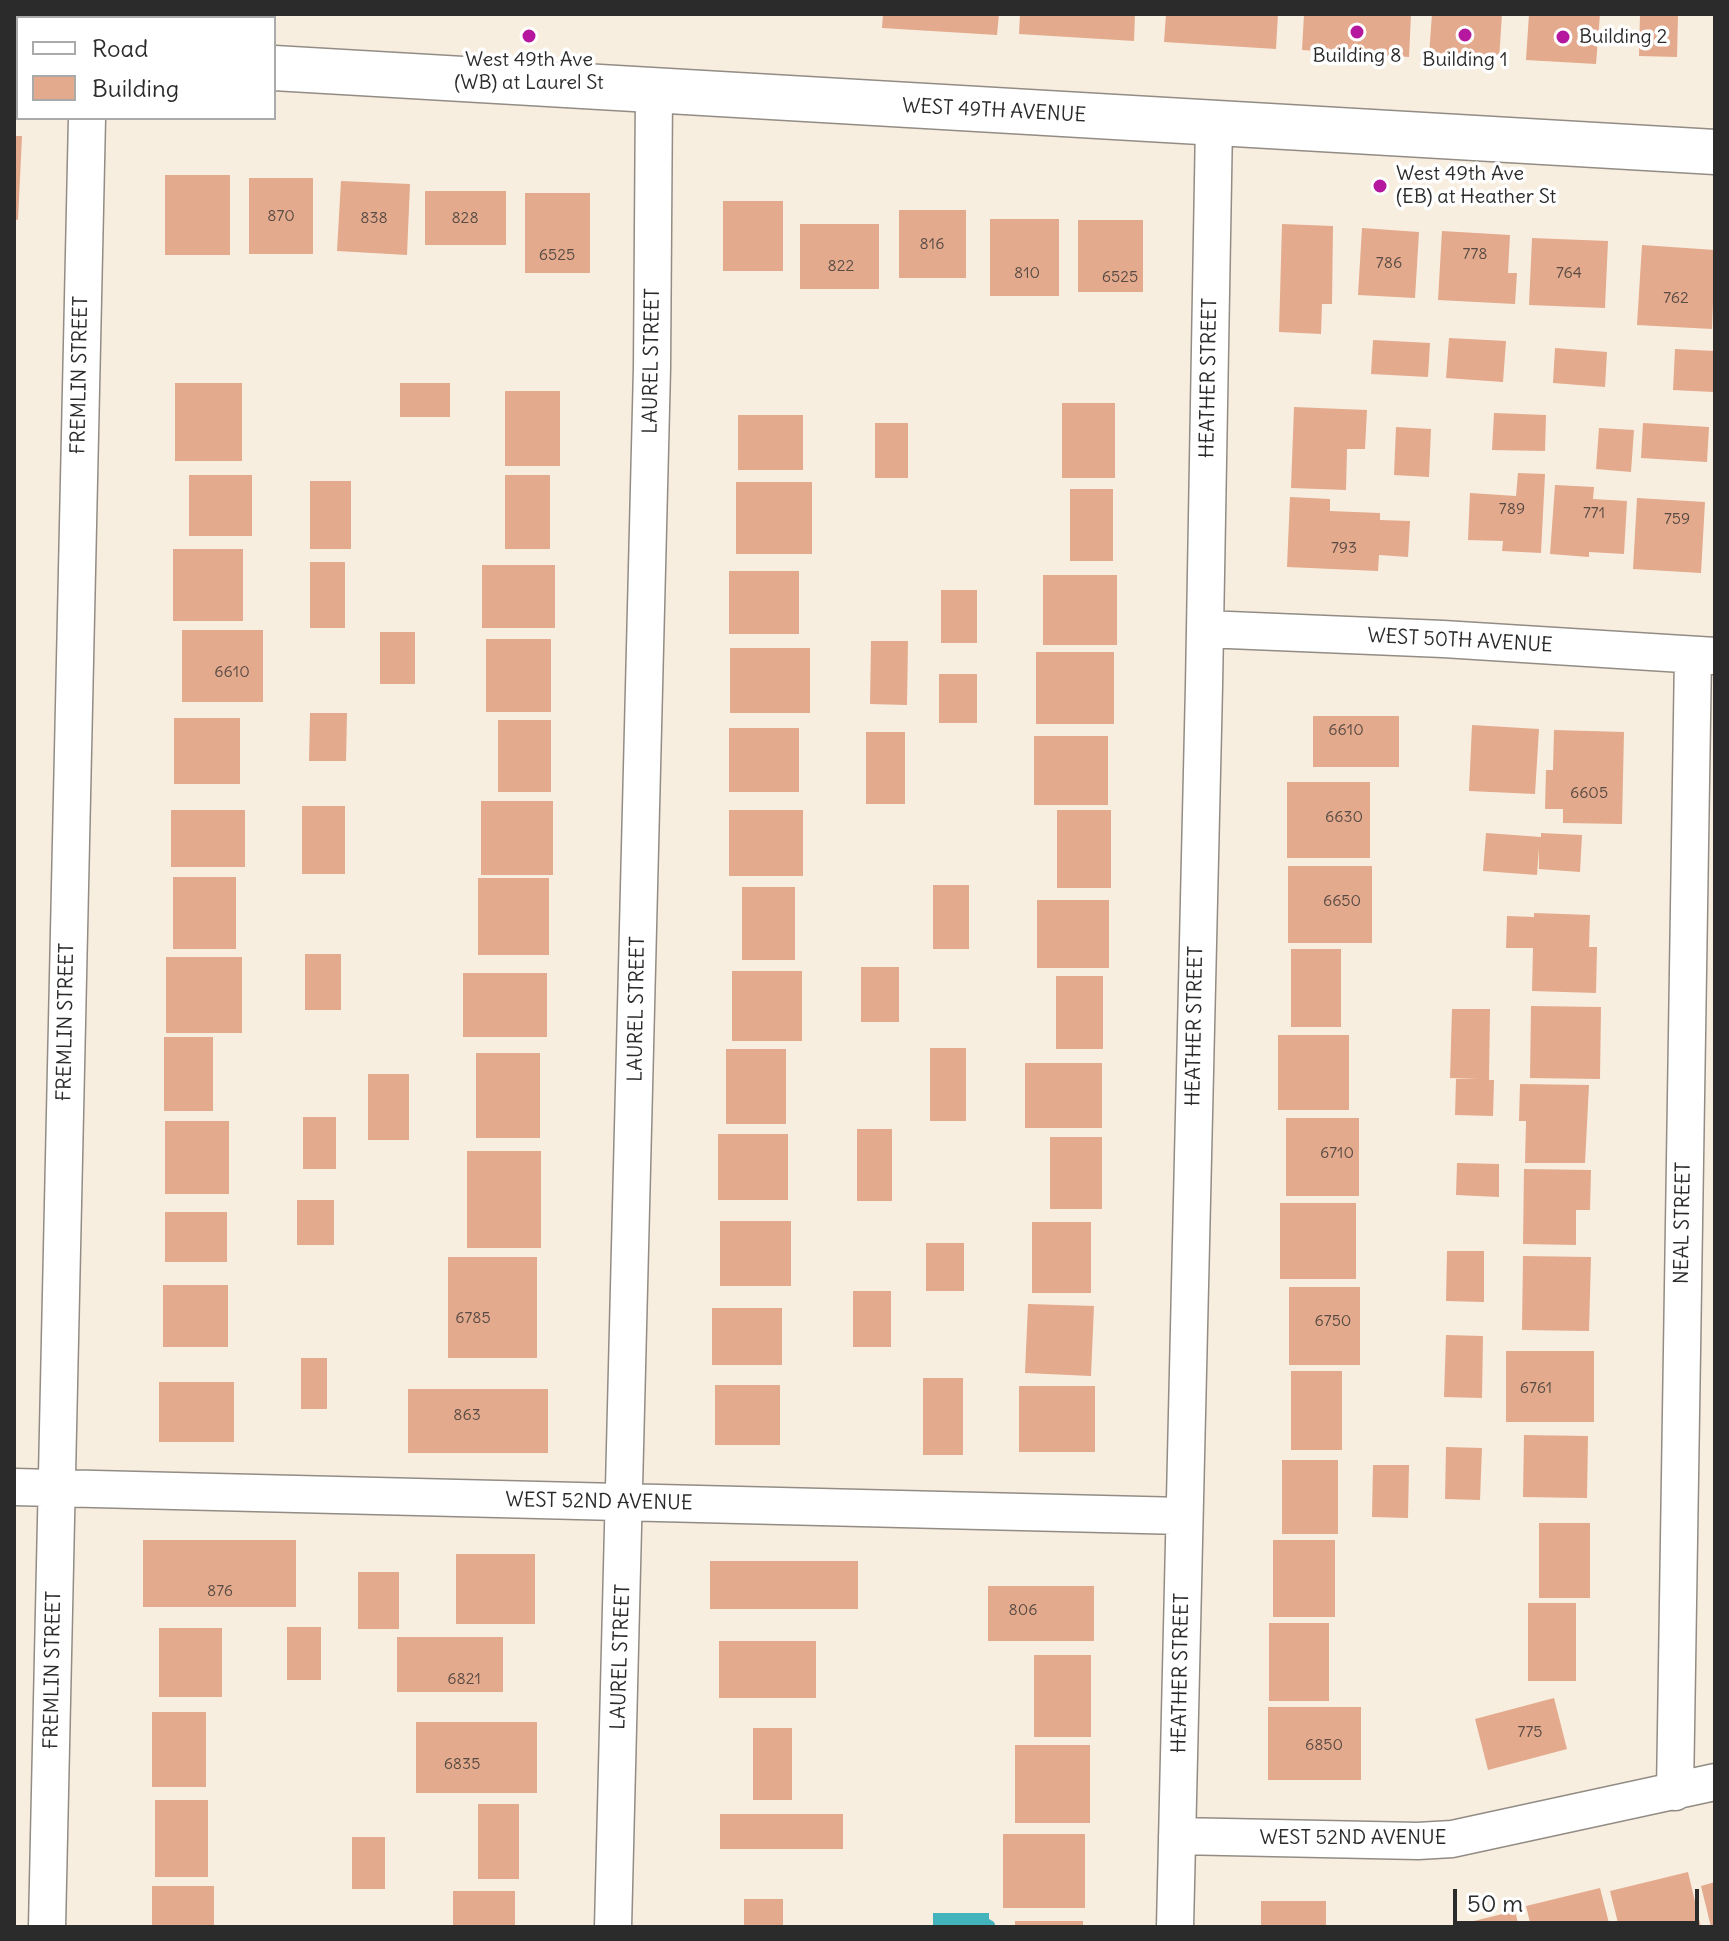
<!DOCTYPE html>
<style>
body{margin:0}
#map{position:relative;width:1729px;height:1941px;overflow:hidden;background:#f8eedf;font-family:Delius,sans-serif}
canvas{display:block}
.frame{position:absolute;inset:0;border:16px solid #2b2b2b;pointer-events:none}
.legend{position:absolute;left:16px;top:16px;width:260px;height:104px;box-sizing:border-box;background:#fff;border:2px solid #aaa;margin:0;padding:10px 14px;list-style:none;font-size:24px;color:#2b2b2b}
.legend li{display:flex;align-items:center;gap:16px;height:40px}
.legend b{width:40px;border:2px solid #aaa}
.scale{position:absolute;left:1453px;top:1889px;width:246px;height:36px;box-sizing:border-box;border:4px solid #2b2b2b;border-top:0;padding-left:10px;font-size:24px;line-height:28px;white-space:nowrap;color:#2b2b2b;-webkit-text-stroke:6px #fff;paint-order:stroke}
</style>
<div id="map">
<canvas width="1729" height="1941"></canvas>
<div class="frame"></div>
<ul class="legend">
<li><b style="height:10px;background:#fff"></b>Road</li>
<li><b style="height:22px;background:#e3aa8d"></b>Building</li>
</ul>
<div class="scale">50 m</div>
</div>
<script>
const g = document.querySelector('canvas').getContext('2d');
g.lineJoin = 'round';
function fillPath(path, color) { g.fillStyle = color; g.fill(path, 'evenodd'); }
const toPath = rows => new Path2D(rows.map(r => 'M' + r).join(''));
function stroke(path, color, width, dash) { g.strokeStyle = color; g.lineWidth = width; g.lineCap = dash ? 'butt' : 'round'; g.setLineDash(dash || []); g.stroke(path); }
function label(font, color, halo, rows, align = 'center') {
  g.font = font + ' Delius,sans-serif'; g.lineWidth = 7; g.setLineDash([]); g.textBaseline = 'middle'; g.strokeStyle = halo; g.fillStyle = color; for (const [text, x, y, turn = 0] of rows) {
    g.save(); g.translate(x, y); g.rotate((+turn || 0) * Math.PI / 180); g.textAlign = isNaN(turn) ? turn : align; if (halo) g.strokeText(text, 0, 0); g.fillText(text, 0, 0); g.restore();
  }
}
const water = toPath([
 [933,1913,989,1913,989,1919,994,1922,996,1927,933,1927]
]);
const building = toPath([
 [883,14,999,14,997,35,882,28],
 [1020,14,1135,14,1134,41,1019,34],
 [1166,14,1278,14,1276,49,1164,42],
 [1304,14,1411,14,1409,57,1302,50],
 [1432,14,1502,14,1499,60,1429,55],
 [1529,14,1600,14,1596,64,1526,60],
 [1640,14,1678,14,1677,57,1639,56],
 [14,136,22,136,18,220,14,219],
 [165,175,230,175,230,255,165,255],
 [249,178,313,178,313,254,249,254],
 [341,181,410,184,407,255,337,251],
 [425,191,506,191,506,245,425,245],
 [525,193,590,193,590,273,525,273],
 [723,201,783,201,783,271,723,271],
 [899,210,966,210,966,278,899,278],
 [990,219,1059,219,1059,296,990,296],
 [1078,220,1143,220,1143,292,1078,292],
 [800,224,879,224,879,289,800,289],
 [1282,224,1333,226,1332,304,1322,304,1321,334,1279,332],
 [1362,228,1419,232,1415,298,1358,295],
 [1442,231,1510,235,1508,273,1517,273,1515,304,1438,300],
 [1532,238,1608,241,1605,308,1529,305],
 [1642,245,1715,250,1712,329,1637,325],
 [1449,338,1506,341,1503,382,1446,378],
 [1373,340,1430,343,1428,377,1371,374],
 [1555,348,1607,352,1605,387,1553,383],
 [1675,349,1715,351,1713,392,1673,390],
 [175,383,242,383,242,461,175,461],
 [400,383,450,383,450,417,400,417],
 [505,391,560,391,560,466,505,466],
 [1062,403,1115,403,1115,478,1062,478],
 [1294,407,1367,410,1365,449,1347,449,1346,490,1291,488],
 [1494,413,1546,415,1545,451,1492,450],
 [738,415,803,415,803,470,738,470],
 [875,423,908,423,908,478,875,478],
 [1643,423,1709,427,1707,462,1641,458],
 [1396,427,1431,429,1429,477,1394,475],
 [1599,428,1634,430,1631,472,1596,469],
 [1518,473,1545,474,1541,553,1502,551,1503,541,1468,540,1470,493,1516,496],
 [189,475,252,475,252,536,189,536],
 [505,475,550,475,550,549,505,549],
 [310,481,351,481,351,549,310,549],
 [736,482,812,482,812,554,736,554],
 [1555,485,1594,487,1593,499,1627,501,1624,554,1589,552,1589,557,1550,554],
 [1070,489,1113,489,1113,561,1070,561],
 [1290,497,1330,499,1330,511,1380,513,1380,520,1410,521,1408,557,1379,555,1378,571,1287,567],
 [1637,498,1705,502,1701,573,1633,569],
 [173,549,243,549,243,621,173,621],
 [310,562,345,562,345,628,310,628],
 [482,565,555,565,555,628,482,628],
 [729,571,799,571,799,634,729,634],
 [1043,575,1117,575,1117,645,1043,645],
 [941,590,977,590,977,643,941,643],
 [182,630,263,630,263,702,182,702],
 [380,632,415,632,415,684,380,684],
 [486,639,551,639,551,712,486,712],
 [871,641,908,641,907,705,870,704],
 [730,648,810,648,810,713,730,713],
 [1036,652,1114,652,1114,724,1036,724],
 [939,674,977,674,977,723,939,723],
 [310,713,347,713,346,761,309,761],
 [1313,716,1399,716,1399,767,1313,767],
 [174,718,240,718,240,784,174,784],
 [498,720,551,720,551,792,498,792],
 [1472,725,1539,729,1535,794,1469,791],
 [729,728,799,728,799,792,729,792],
 [1554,730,1624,732,1622,824,1563,823,1563,809,1545,809,1546,770,1553,770],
 [866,732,905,732,905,804,866,804],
 [1034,736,1108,736,1108,805,1034,805],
 [1287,782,1370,782,1370,858,1287,858],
 [481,801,553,801,553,875,481,875],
 [302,806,345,806,345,874,302,874],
 [171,810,245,810,245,867,171,867],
 [729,810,803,810,803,876,729,876],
 [1057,810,1111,810,1111,888,1057,888],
 [1486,833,1541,837,1541,833,1582,835,1580,872,1539,869,1539,848,1537,875,1483,871],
 [1288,866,1372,866,1372,943,1288,943],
 [173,877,236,877,236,949,173,949],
 [478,878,549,878,549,955,478,955],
 [933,885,969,885,969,949,933,949],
 [742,887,795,887,795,960,742,960],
 [1037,900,1109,900,1109,968,1037,968],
 [1534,913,1590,915,1589,947,1597,947,1596,993,1532,991,1533,948,1506,948,1507,916,1534,917],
 [1291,949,1341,949,1341,1027,1291,1027],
 [305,954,341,954,341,1010,305,1010],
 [166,957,242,957,242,1033,166,1033],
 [861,967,899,967,899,1022,861,1022],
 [732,971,802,971,802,1041,732,1041],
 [463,973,547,973,547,1037,463,1037],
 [1056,976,1103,976,1103,1049,1056,1049],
 [1531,1006,1601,1007,1600,1079,1530,1078],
 [1452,1009,1490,1009,1489,1080,1494,1080,1493,1116,1455,1115,1456,1079,1478,1079,1450,1078],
 [1278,1035,1349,1035,1349,1110,1278,1110],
 [164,1037,213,1037,213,1111,164,1111],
 [930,1048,966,1048,966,1121,930,1121],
 [726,1049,786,1049,786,1124,726,1124],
 [476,1053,540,1053,540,1138,476,1138],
 [1025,1063,1102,1063,1102,1128,1025,1128],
 [368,1074,409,1074,409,1140,368,1140],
 [1520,1084,1589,1085,1585,1163,1525,1163,1526,1121,1519,1121],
 [303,1117,336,1117,336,1169,303,1169],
 [1286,1118,1359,1118,1359,1196,1286,1196],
 [165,1121,229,1121,229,1194,165,1194],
 [857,1129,892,1129,892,1201,857,1201],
 [718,1134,788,1134,788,1200,718,1200],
 [1050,1137,1102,1137,1102,1209,1050,1209],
 [467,1151,541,1151,541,1248,467,1248],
 [1457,1163,1499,1164,1499,1197,1456,1195],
 [1524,1169,1591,1170,1590,1210,1576,1210,1576,1245,1523,1244],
 [297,1200,334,1200,334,1245,297,1245],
 [1280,1203,1356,1203,1356,1279,1280,1279],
 [165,1212,227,1212,227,1262,165,1262],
 [720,1221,791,1221,791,1286,720,1286],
 [1032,1222,1091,1222,1091,1293,1032,1293],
 [926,1243,964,1243,964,1291,926,1291],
 [1447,1251,1484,1251,1484,1302,1446,1301],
 [1523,1256,1591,1257,1589,1331,1522,1330],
 [448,1257,537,1257,537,1358,448,1358],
 [163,1285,228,1285,228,1347,163,1347],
 [1289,1287,1360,1287,1360,1365,1289,1365],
 [853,1291,891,1291,891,1347,853,1347],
 [1028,1304,1094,1306,1091,1376,1025,1373],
 [712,1308,782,1308,782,1365,712,1365],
 [1446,1335,1483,1336,1482,1398,1444,1397],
 [1506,1351,1594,1351,1594,1422,1506,1422],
 [301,1358,327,1358,327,1409,301,1409],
 [1291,1371,1342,1371,1342,1450,1291,1450],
 [923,1378,963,1378,963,1455,923,1455],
 [159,1382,234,1382,234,1442,159,1442],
 [715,1385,780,1385,780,1445,715,1445],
 [1019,1386,1095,1386,1095,1452,1019,1452],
 [408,1389,548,1389,548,1453,408,1453],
 [1524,1435,1588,1436,1587,1498,1523,1497],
 [1446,1447,1482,1448,1480,1500,1445,1499],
 [1282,1460,1338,1460,1338,1534,1282,1534],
 [1373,1465,1409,1465,1408,1518,1372,1517],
 [1539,1523,1590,1523,1590,1598,1539,1598],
 [143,1540,296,1540,296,1607,143,1607],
 [1273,1540,1335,1540,1335,1617,1273,1617],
 [456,1554,535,1554,535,1624,456,1624],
 [710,1561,858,1561,858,1609,710,1609],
 [358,1572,399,1572,399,1629,358,1629],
 [988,1586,1094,1586,1094,1641,988,1641],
 [1528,1603,1576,1603,1576,1681,1528,1681],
 [1269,1623,1329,1623,1329,1701,1269,1701],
 [287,1627,321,1627,321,1680,287,1680],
 [159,1628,222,1628,222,1697,159,1697],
 [397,1637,503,1637,503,1692,397,1692],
 [719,1641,816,1641,816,1698,719,1698],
 [1034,1655,1091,1655,1091,1737,1034,1737],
 [1554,1698,1567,1749,1488,1770,1475,1719],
 [1268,1707,1361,1707,1361,1780,1268,1780],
 [152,1712,206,1712,206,1787,152,1787],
 [416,1722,537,1722,537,1793,416,1793],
 [753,1728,792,1728,792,1800,753,1800],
 [1015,1745,1090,1745,1090,1823,1015,1823],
 [155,1800,208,1800,208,1877,155,1877],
 [478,1804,519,1804,519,1879,478,1879],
 [720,1814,843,1814,843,1849,720,1849],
 [1003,1834,1085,1834,1085,1908,1003,1908],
 [352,1837,385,1837,385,1889,352,1889],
 [1688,1872,1701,1927,1619,1927,1610,1891],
 [1715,1882,1715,1927,1711,1927,1701,1886],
 [152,1886,214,1886,214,1927,152,1927],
 [1600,1888,1610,1927,1531,1927,1526,1906],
 [453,1891,515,1891,515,1927,453,1927],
 [744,1899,783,1899,783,1927,744,1927],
 [1261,1901,1326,1901,1326,1927,1261,1927],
 [1515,1911,1519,1927,1453,1927,1453,1926],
 [1015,1921,1083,1921,1083,1927,1015,1927]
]);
const minor = toPath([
 [86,14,86,18],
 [1205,629,1443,639,1715,656],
 [14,1487,1183,1516],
 [1675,1792,1693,655],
 [1177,1836,1418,1841,1452,1839,1715,1782],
 [47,1927,87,118],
 [613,1927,652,368,654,91],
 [1175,1927,1204,686,1214,124]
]);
const tertiary = toPath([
 [14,53,18,53],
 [274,68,1715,152]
]);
const markers = [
 [1357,32,8,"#b5179e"],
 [1465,35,8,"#b5179e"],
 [529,36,8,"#b5179e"],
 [1563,37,8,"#b5179e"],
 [1380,186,8,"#b5179e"]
];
const numberNames = [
 ["870",281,216],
 ["838",374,218],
 ["828",465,218],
 ["816",932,244],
 ["778",1475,254],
 ["6525",557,255],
 ["786",1389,263],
 ["822",841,266],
 ["810",1027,273],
 ["764",1569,273],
 ["6525",1120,277],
 ["762",1676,298],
 ["789",1512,509],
 ["771",1594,513],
 ["759",1677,519],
 ["793",1344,548],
 ["6610",232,672],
 ["6610",1346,730],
 ["6605",1589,793],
 ["6630",1344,817],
 ["6650",1342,901],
 ["6710",1337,1153],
 ["6785",473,1318],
 ["6750",1333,1321],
 ["6761",1536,1388],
 ["863",467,1415],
 ["876",220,1591],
 ["806",1023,1610],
 ["6821",464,1679],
 ["775",1530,1732],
 ["6850",1324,1745],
 ["6835",462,1764]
];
const poiNames = [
 ["Building 2",1579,37,"left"],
 ["Building 8",1357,56],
 ["West 49th Ave",529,60],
 ["(WB) at Laurel St",529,83],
 ["Building 1",1465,60],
 ["West 49th Ave",1396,174,"left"],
 ["(EB) at Heather St",1396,197,"left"]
];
const streetNames = [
 ["WEST 49TH AVENUE",994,111,3],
 ["LAUREL STREET",652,361,-89],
 ["FREMLIN STREET",80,375,-89],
 ["HEATHER STREET",1209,378,-89],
 ["WEST 50TH AVENUE",1460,641,3],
 ["LAUREL STREET",637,1009,-89],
 ["FREMLIN STREET",66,1022,-89],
 ["HEATHER STREET",1195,1026,-89],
 ["NEAL STREET",1683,1223,-89],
 ["WEST 52ND AVENUE",599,1502,1],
 ["LAUREL STREET",621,1657,-88],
 ["FREMLIN STREET",53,1670,-89],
 ["HEATHER STREET",1181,1673,-89],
 ["WEST 52ND AVENUE",1353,1838]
];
fillPath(water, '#43b3bc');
fillPath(building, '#e3aa8d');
stroke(minor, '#928c85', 39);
stroke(tertiary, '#928c85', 47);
stroke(minor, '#fff', 36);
stroke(tertiary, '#fff', 44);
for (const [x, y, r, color] of markers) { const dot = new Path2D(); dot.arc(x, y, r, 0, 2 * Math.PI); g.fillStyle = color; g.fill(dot); stroke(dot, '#fff', 3); }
label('16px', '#594b44', null, numberNames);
label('20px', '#2b2b2b', '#fff', poiNames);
label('20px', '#2b2b2b', '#fff', streetNames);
</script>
